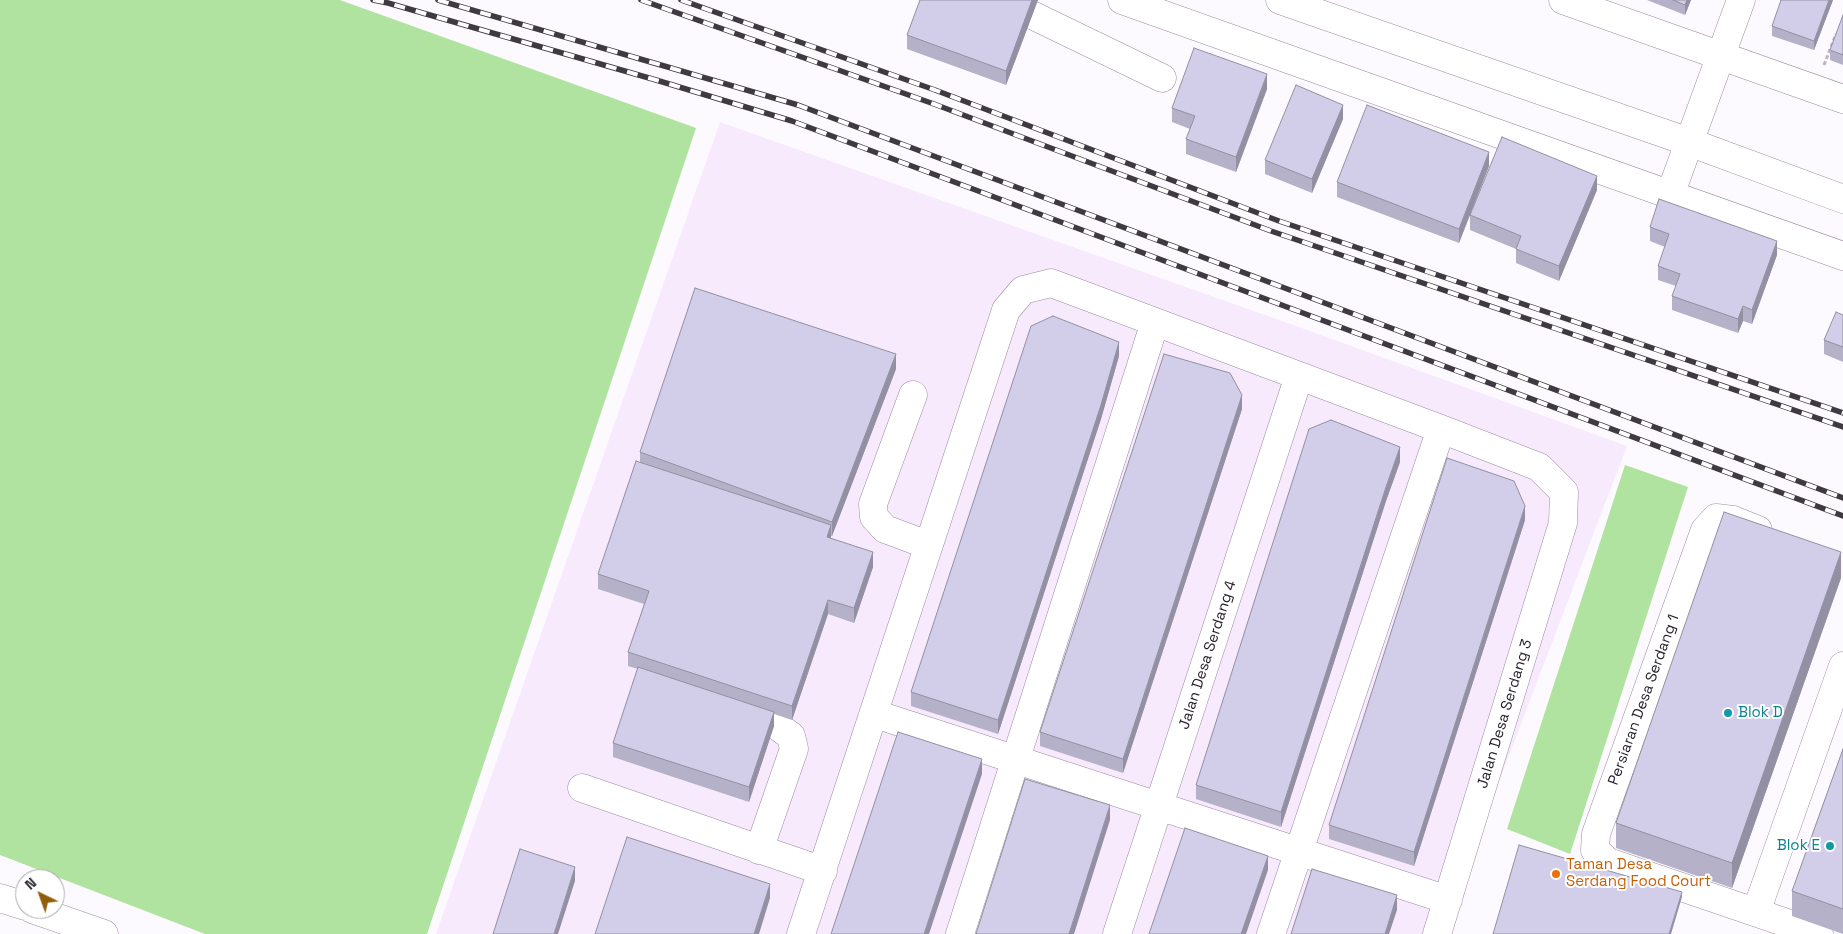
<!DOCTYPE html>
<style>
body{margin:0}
#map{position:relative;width:1843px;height:934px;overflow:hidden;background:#fdfaff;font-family:"Space Grotesk",sans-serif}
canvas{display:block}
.north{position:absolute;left:15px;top:869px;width:50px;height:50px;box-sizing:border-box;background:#fff;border:1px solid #a8a5a9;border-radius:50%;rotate:318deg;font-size:14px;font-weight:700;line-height:20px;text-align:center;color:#251f27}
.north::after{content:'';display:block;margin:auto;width:18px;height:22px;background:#905f0c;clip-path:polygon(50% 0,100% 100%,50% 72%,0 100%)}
</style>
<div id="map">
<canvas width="1843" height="934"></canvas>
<div class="north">N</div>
</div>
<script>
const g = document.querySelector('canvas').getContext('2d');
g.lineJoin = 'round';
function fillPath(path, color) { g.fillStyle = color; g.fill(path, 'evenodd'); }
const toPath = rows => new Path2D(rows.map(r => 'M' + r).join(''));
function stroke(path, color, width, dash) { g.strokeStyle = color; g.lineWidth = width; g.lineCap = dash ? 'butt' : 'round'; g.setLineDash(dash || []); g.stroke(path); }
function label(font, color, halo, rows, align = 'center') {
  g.font = font + ' "Space Grotesk",sans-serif'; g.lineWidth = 4; g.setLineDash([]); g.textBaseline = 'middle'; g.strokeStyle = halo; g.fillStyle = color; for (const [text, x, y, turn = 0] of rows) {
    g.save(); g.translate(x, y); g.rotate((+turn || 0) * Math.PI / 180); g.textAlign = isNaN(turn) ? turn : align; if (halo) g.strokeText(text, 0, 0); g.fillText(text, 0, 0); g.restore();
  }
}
const built = toPath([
 [720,122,1296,326,1627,446,1441,934,436,934]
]);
const green = toPath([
 [0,0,340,0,696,128,427,934,205,934,0,855],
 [1625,465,1688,487,1570,854,1507,829]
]);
const path = toPath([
 [1824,65,1836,34]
]);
const minor = toPath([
 [1122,0,1843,256],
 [1280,0,1689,142,1843,199],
 [1563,0,1843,99],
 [1034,16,1162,78],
 [1670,195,1741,0],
 [913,395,873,504,874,517,885,529,928,545],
 [1758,530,1733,520,1716,518,1705,530,1596,834,1595,850,1608,862,1819,934],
 [738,712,776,725,791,736,794,749,759,850],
 [875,714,1448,900],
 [582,788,823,871],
 [1756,912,1843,666],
 [801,934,1006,310,1023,290,1051,283,1441,429,1539,467,1564,492,1563,523,1437,934],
 [960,934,1155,322],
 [1117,934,1299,376],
 [1271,934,1441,429]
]);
const highway = toPath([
 [0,898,25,906],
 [32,909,104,934]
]);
const rail = toPath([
 [373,0,388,3,656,80,792,121,1843,516],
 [438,0,798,105,1843,498],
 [641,0,934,104,1271,231,1843,427],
 [681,0,935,90,1279,221,1843,413]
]);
const wall = toPath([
 [920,0,1038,0,1006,85,907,49,907,35],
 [1647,0,1691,0,1685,15],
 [1833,0,1814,50,1772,36,1772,26],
 [1843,15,1843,65,1830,60,1830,50],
 [1267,89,1236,172,1186,154,1186,139,1190,129,1172,122,1172,108],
 [1343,119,1312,193,1265,174,1265,160],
 [1489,166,1470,214,1597,190,1559,281,1516,263,1516,249,1470,230,1470,215,1459,243,1337,197,1337,182],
 [1650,227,1777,255,1752,324,1743,321,1738,333,1672,310,1672,296,1676,286,1658,280,1658,266,1665,247,1650,241],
 [1843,315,1843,362,1824,354,1824,340],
 [1119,356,1101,419,998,734,911,706,911,692],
 [896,369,832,536,831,536,831,539,873,567,854,623,828,614,792,720,774,714,774,726,749,802,613,757,613,743,638,669,628,666,628,652,644,604,598,589,598,574,640,462,640,452],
 [1242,409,1123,773,1040,746,1040,732],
 [1400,462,1386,501,1281,827,1196,799,1196,785],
 [1525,520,1414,866,1329,839,1329,825],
 [1841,578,1732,888,1616,848,1616,823],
 [1843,749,1843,934,1792,916,1792,891]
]);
const shadedWall = toPath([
 [1032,0,1038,0,1006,85,1006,71],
 [1687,0,1691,0,1685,15,1685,5],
 [1829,0,1833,0,1814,50,1814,41],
 [1267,74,1267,89,1236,172,1236,157],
 [1343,105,1343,119,1312,193,1312,179],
 [1489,152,1489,166,1459,243,1459,229],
 [1597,176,1597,190,1559,281,1559,266],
 [1777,241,1777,255,1752,324,1752,310],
 [1743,306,1743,321,1738,333,1738,319],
 [1119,342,1119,356,1101,419,998,734,998,720],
 [896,354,896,369,832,536,832,522],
 [1242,395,1242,409,1123,773,1123,759],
 [1400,447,1400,462,1386,501,1281,827,1281,812,1386,487],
 [1525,506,1525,520,1414,866,1414,852],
 [831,525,831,539,827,537],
 [873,552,873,567,854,623,854,608],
 [1841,552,1841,578,1732,888,1732,863],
 [828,600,828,614,792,720,792,706],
 [774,712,774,726,749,802,749,787],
 [982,759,982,774,929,934,924,934],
 [1110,805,1110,820,1074,934,1069,934],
 [1268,856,1268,870,1246,934,1241,934],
 [575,867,575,881,558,934,554,934],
 [770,884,770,898,759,934,754,934],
 [1682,892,1682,897,1671,934,1669,934],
 [1397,895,1397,910,1389,934,1385,934]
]);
const building = toPath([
 [920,0,1032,0,1006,71,907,35,920,0],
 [1673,0,1687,0,1685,5,1673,0],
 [1781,0,1829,0,1814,41,1772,26,1781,0],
 [1843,15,1843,55,1830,50,1843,15],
 [1194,48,1267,74,1236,157,1186,139,1195,116,1172,108,1194,48],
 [1296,85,1343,105,1312,179,1265,160,1296,85],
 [1367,105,1489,152,1459,229,1337,182,1367,105],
 [1502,137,1597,176,1559,266,1516,249,1521,236,1470,215,1502,137],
 [1659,199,1777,241,1752,310,1743,306,1738,319,1672,296,1680,274,1658,266,1669,234,1650,227,1659,199],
 [695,288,896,354,832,522,640,452,695,288],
 [1836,312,1843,315,1843,347,1824,340,1836,312],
 [1053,316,1119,342,1101,405,998,720,911,692,1031,326,1053,316],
 [1164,354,1230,373,1242,395,1123,759,1040,732,1164,354],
 [1331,420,1400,447,1386,487,1281,812,1196,785,1309,429,1331,420],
 [1447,458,1514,481,1525,506,1414,852,1329,825,1447,458],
 [636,461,831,525,827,537,873,552,854,608,828,600,792,706,628,652,649,591,598,574,636,461],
 [1724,512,1841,552,1732,863,1616,823,1724,512],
 [638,667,774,712,749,787,613,743,638,667],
 [898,732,982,759,924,934,831,934,898,732],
 [1843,749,1843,909,1792,891,1843,749],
 [1025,779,1110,805,1069,934,976,934,1025,779],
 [1185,828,1268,856,1241,934,1149,934,1185,828],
 [627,837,770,884,754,934,595,934,627,837],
 [1519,845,1682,892,1669,934,1493,934,1519,845],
 [520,849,575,867,554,934,493,934,520,849],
 [1312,869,1397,895,1385,934,1291,934,1312,869]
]);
const markers = [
 [1728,713,5,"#0f9aa8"],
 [1830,846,5,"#0f9aa8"],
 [1556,874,5,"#e8710a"]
];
const streetNames = [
 ["Jalan Desa Serdang 4",1208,655,-72],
 ["Persiaran Desa Serdang 1",1644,700,-70],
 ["Jalan Desa Serdang 3",1505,714,-73]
];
const cultureNames = [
 ["Blok D",1738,713],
 ["Blok E",1820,846,"right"]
];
const foodNames = [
 ["Taman Desa",1566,865],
 ["Serdang Food Court",1566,882]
];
fillPath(built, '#f7eafc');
fillPath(green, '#b0e39f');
stroke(minor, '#9d8da3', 29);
stroke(highway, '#9d8da3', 29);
stroke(path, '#bab6bc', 3, [4, 2.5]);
stroke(minor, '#fff', 28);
stroke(highway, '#fff', 28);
stroke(rail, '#3f3a41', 5.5);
stroke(rail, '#fff', 4, [11]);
fillPath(wall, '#b5b1c8');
fillPath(shadedWall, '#9390a3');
fillPath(building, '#d2cee9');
stroke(building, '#9390a3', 1);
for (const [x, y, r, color] of markers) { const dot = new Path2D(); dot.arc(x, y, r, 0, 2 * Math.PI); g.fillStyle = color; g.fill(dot); stroke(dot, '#fff', 2); }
label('15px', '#251f27', '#fff', streetNames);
label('15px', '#0d838f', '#fff', cultureNames, 'left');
label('15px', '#c56008', '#fff', foodNames, 'left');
</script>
